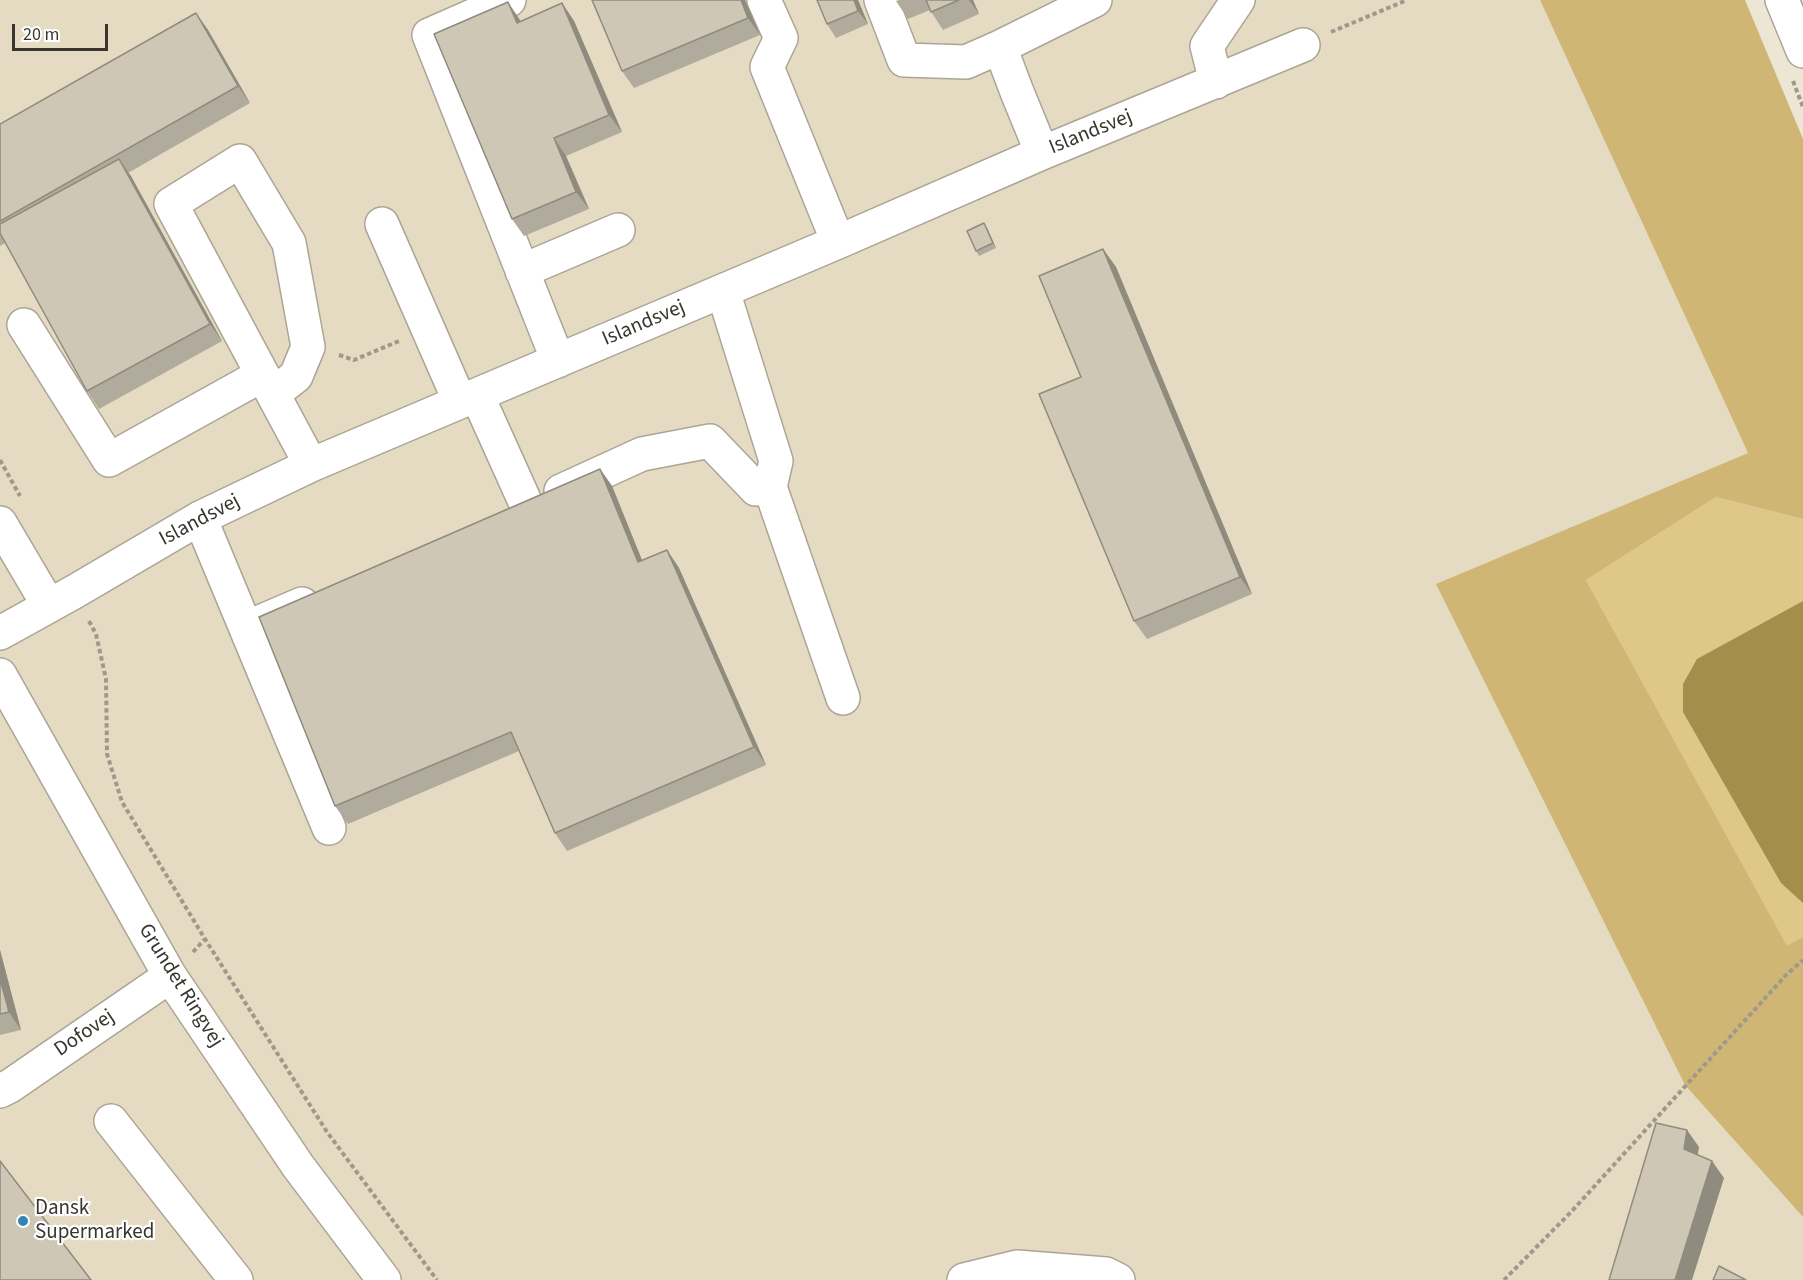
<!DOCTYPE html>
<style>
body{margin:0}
#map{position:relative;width:1803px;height:1280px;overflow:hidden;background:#ede6d4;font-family:"Source Sans 3",sans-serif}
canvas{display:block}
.scale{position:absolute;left:12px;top:24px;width:96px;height:27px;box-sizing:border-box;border:3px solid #38362f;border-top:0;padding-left:8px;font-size:18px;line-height:21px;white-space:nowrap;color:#38362f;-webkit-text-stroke:4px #fff;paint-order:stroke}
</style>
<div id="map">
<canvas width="1803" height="1280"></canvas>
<div class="scale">20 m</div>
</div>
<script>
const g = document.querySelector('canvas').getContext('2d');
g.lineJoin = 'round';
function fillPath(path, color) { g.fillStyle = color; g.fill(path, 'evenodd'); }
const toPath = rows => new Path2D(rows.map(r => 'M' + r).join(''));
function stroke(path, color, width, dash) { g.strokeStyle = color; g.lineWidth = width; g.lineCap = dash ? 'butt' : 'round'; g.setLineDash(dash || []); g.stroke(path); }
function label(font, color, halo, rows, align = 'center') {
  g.font = font + ' "Source Sans 3",sans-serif'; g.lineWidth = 4.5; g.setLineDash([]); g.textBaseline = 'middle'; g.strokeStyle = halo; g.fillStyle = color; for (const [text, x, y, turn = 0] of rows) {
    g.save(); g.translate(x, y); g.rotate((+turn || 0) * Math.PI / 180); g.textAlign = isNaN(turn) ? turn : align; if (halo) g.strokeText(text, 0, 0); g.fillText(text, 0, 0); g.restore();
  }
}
const built = toPath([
 [0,0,1540,0,1748,453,1437,584,1685,1085,1803,1217,1803,1280,0,1280]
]);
const green = toPath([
 [1716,497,1803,519,1803,937,1787,947,1586,580]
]);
const forest = toPath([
 [1540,0,1745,0,1803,139,1803,519,1716,497,1586,580,1787,946,1803,937,1803,1217,1685,1085,1436,584,1748,453]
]);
const water = toPath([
 [1803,601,1803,903,1781,883,1683,712,1683,684,1697,659]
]);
const path = toPath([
 [1331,32,1407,0],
 [1793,81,1803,107],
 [339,355,354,360,399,341],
 [0,460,20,496],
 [89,621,96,634,106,679,107,754,122,802,205,939,327,1132,437,1280],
 [193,952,205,939],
 [1504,1280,1572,1211,1787,974,1803,960]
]);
const minor = toPath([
 [509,0,429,35,558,361],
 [764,0,781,38,767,67,838,242],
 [881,0,904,60,966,62,1000,47,1017,92,1042,153],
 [1782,0,1803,51],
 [1000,47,1095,0],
 [1216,82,1207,46,1238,0],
 [382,224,460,402],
 [522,271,618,230],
 [723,291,776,461,770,487],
 [24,325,109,460,262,375],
 [273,394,296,376,308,347,289,243,240,161,171,204,311,465],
 [477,395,527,506],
 [561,491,642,454,710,441,756,489,770,487,843,698],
 [200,518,329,828],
 [0,523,49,606],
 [246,628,302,604],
 [0,633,74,592,200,518,311,465,838,242,1042,153,1303,45],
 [0,675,170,976,298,1166,384,1280],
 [0,1091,10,1086,170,976],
 [111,1121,236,1280],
 [964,1280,1017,1267,1106,1274,1118,1280]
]);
const wall = toPath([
 [745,0,760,35,634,88,622,71],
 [817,0,858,0,868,24,836,38,827,24],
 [899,0,973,0,979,14,943,30,930,10,908,19,896,1],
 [562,3,574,21,622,132,566,156,589,209,524,236,512,219,521,21],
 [196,13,208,30,250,103,128,173,222,341,99,409,87,391,5,243,0,246,0,124],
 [987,228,996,248,979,256,976,251],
 [1103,249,1116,267,1252,594,1147,639,1134,621,1081,377],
 [600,469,612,486,642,560,667,550,679,568,766,765,567,851,555,833,519,751,348,824,335,806],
 [0,950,21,1030,0,1035]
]);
const shadedWall = toPath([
 [741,0,745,0,760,35,748,18],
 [854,0,858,0,868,24,858,11],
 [969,0,973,0,979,14],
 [508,2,520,20,529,40,517,23],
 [562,3,574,21,622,132,609,115],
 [196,13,208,30,250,103,238,86],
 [554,138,566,156,589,209,576,192],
 [119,159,131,176,222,341,210,324],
 [984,223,987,228,996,248,993,243],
 [1103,249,1116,267,1252,594,1240,577],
 [600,469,612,486,650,580,638,562],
 [667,550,679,568,766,765,754,747],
 [0,950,21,1030,9,1012,0,979],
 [1687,1130,1699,1147,1696,1166,1684,1149],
 [1712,1161,1724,1178,1692,1280,1675,1280]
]);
const building = toPath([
 [592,0,741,0,748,18,622,71,592,0],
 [817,0,854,0,858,11,827,24,817,0],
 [926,0,959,0,931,12,926,0],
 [508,2,517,23,562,3,609,115,554,138,576,192,512,219,434,34,508,2],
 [196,13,238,86,0,221,0,124,196,13],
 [119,159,210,324,87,391,0,233,0,224,119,159],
 [984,223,993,243,976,251,967,231,984,223],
 [1103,249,1240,577,1134,621,1039,394,1081,377,1039,276,1103,249],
 [600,469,638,562,667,550,754,747,555,833,511,732,335,806,259,617,600,469],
 [0,979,9,1012,0,1014,0,979],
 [1656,1123,1687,1130,1684,1149,1712,1161,1675,1280,1609,1280,1656,1123],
 [0,1161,91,1280,0,1280,0,1161],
 [1719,1266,1746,1280,1713,1280,1719,1266]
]);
const markers = [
 [23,1221,6,"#3584b6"]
];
const streetNames = [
 ["Islandsvej",1091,133,-22],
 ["Islandsvej",644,324,-23],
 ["Islandsvej",200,521,-28],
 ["Grundet Ringvej",180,986,58],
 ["Dofovej",85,1034,-34]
];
const poiNames = [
 ["Dansk",35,1209],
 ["Supermarked",35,1233]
];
fillPath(built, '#e4dbc2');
fillPath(green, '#dec788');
fillPath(forest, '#cfb674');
fillPath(water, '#a58d4c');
stroke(minor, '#aca595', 36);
stroke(path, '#9e998c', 4, [4.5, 3]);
stroke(minor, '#fff', 33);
fillPath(wall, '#b1ab9d');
fillPath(shadedWall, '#908b7f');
fillPath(building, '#cec7b6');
stroke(building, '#908b7f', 1.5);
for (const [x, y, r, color] of markers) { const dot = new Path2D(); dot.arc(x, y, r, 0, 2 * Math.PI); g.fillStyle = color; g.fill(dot); stroke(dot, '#fff', 2); }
label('21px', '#38362f', '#fff', streetNames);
label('21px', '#38362f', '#fff', poiNames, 'left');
</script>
